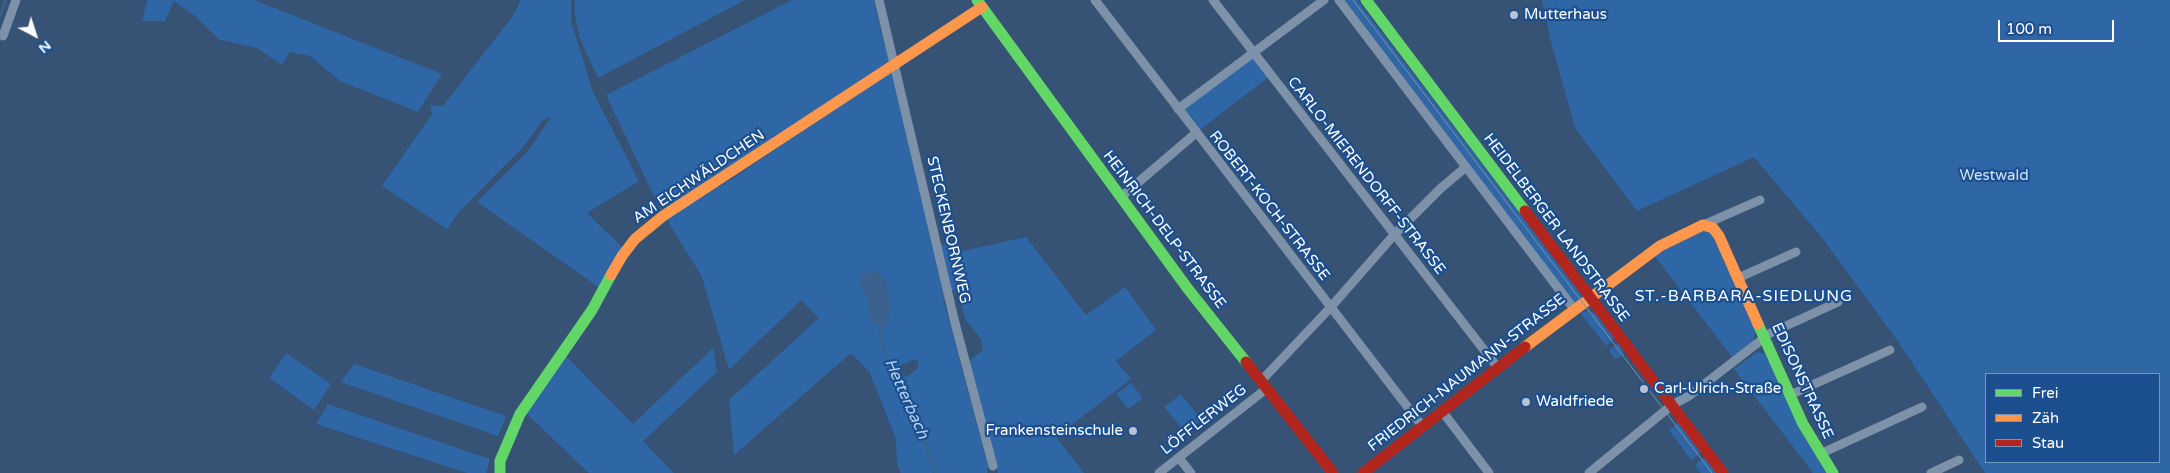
<!DOCTYPE html>
<meta charset="utf-8">
<style>
body{margin:0}
#map{position:relative;width:2170px;height:473px;overflow:hidden;background:#365274;font-family:"Varela Round",sans-serif}
canvas{display:block}
.legend{position:absolute;left:1985px;top:373px;width:175px;height:90px;box-sizing:border-box;background:#1b4f8f;border:1px solid #7695bc;margin:0;padding:6px 9px;list-style:none;font-size:15px;color:#fff}
.legend li{display:flex;align-items:center;gap:10px;height:25px}
.legend b{width:25px;border:1px solid #7695bc}
.north{position:absolute;left:10px;top:10px;width:50px;height:50px;-webkit-text-stroke:4px #1b4f8f;paint-order:stroke;rotate:140deg;font-size:14px;font-weight:700;line-height:20px;text-align:center;color:#fff}
.north::after{content:'';display:block;margin:auto;width:18px;height:22px;background:#fff;clip-path:polygon(50% 0,100% 100%,50% 72%,0 100%)}
.scale{position:absolute;left:1998px;top:20px;width:116px;height:22px;box-sizing:border-box;border:2px solid #fff;border-top:0;padding-left:6px;font-size:15px;line-height:18px;white-space:nowrap;color:#fff;-webkit-text-stroke:4px #1b4f8f;paint-order:stroke}
</style>
<div id="map">
<canvas width="2170" height="473"></canvas>
<ul class="legend">
<li><b style="height:6px;background:#63d668"></b>Frei</li>
<li><b style="height:6px;background:#ff974d"></b>Zäh</li>
<li><b style="height:6px;background:#b3261e"></b>Stau</li>
</ul>
<div class="north">N</div>
<div class="scale">100 m</div>
</div>
<script>
const g = document.querySelector('canvas').getContext('2d');
g.lineJoin = 'round';
function fillPath(path, color) { g.fillStyle = color; g.fill(path, 'evenodd'); }
const toPath = rows => new Path2D(rows.map(r => 'M' + r).join(''));
function stroke(path, color, width, dash) { g.strokeStyle = color; g.lineWidth = width; g.lineCap = dash ? 'butt' : 'round'; g.setLineDash(dash || []); g.stroke(path); }
function label(font, color, halo, rows, align = 'center') {
  g.font = font + ' "Varela Round",sans-serif'; g.lineWidth = 4.5; g.setLineDash([]); g.textBaseline = 'middle'; g.strokeStyle = halo; g.fillStyle = color; for (const [text, x, y, turn = 0] of rows) {
    g.save(); g.translate(x, y); g.rotate((+turn || 0) * Math.PI / 180); g.textAlign = isNaN(turn) ? turn : align; if (halo) g.strokeText(text, 0, 0); g.fillText(text, 0, 0); g.restore();
  }
}
const green = toPath([
 [147,0,254,0,442,74,418,112,340,81,310,56,290,52,282,65,257,48,220,40,195,16,174,1,165,21,142,21],
 [521,0,571,0,571,21,593,92,639,181,587,213,623,248,600,288,477,202,529,150,551,117,543,120,524,146,459,212,447,229,382,186,432,114,430,105,443,106,512,17],
 [575,0,745,0,598,78,580,39,575,15],
 [792,0,874,0,881,33,891,63,669,208,660,209,606,95],
 [1345,0,1357,0,1581,294,1582,297,1575,304],
 [1542,0,2170,0,2170,473,1985,473,1899,343,1823,239,1754,157,1637,211,1575,128,1550,38],
 [1986,374,2159,374,2159,462,1986,462],
 [1253,52,1271,75,1196,133,1178,109],
 [891,70,933,246,946,245,949,254,1026,237,1086,315,1125,287,1156,330,1116,361,1131,379,1056,437,1084,473,998,473,966,363,983,350,981,339,965,319,957,288,943,298,988,466,987,473,901,473,897,464,896,439,869,371,851,353,734,455,729,400,819,318,801,300,729,370,702,277,666,218,732,179],
 [913,360,918,361,918,368,908,376,900,378,894,368],
 [1704,231,1711,233,1756,332,1752,342,1732,357,1654,255],
 [1589,309,1592,313,1595,313,1614,338,1606,346,1581,314],
 [1619,343,1624,354,1619,358,1618,357,1615,359,1609,350],
 [713,348,717,372,643,441,674,473,589,473,526,413,565,355,633,424],
 [1757,352,1766,354,1829,473,1813,473,1734,369],
 [286,353,331,384,314,410,269,378],
 [354,364,506,416,498,436,341,382],
 [1131,383,1143,398,1128,409,1116,394],
 [1181,394,1202,420,1186,433,1164,407],
 [328,404,490,459,486,473,467,473,316,424],
 [1679,422,1701,452,1693,459,1691,460,1669,430],
 [1705,457,1717,473,1701,473,1696,467,1697,463]
]);
const water = toPath([
 [879,272,886,283,890,305,887,326,873,324,868,313,870,301,862,288,858,277,864,274]
]);
const stream = toPath([
 [0,16,6,0],
 [881,325,881,341,891,370,904,390,923,434,934,473]
]);
const street = toPath([
 [879,0,955,323,993,466],
 [1095,0,1423,427],
 [1213,0,1498,368],
 [1339,0,1574,309],
 [3,36,16,0],
 [1178,109,1324,0],
 [1121,197,1196,133],
 [1703,225,1760,200],
 [1738,278,1796,252],
 [1764,336,1838,302],
 [1261,381,1330,308,1394,235,1441,188,1466,167],
 [1790,395,1890,350],
 [1442,411,1489,473],
 [1820,454,1922,407],
 [1179,458,1191,473],
 [1159,473,1266,389],
 [1589,473,1672,405,1689,396,1764,338],
 [1931,473,1959,460]
]);
const fast = toPath([
 [977,0,1188,289,1246,362],
 [1366,0,1525,211],
 [1758,324,1803,424,1833,473],
 [500,473,500,461,520,414,592,310,611,275]
]);
const slow = toPath([
 [611,275,622,256,635,239,663,216,982,7],
 [1525,347,1660,246,1703,225,1713,228,1719,236,1758,324]
]);
const jam = toPath([
 [1525,211,1723,473],
 [1246,362,1333,473],
 [1363,473,1525,347]
]);
const tram = toPath([
 [1353,0,1712,473]
]);
const markers = [
 [1514,15,5,"#b9c2ce"],
 [1644,389,5,"#b9c2ce"],
 [1526,402,5,"#b9c2ce"],
 [1133,431,5,"#b9c2ce"]
];
const poiNames = [
 ["Mutterhaus",1524,15],
 ["Carl-Ulrich-Straße",1654,389],
 ["Waldfriede",1536,402],
 ["Frankensteinschule",1123,431,"right"]
];
const streetNames = [
 ["CARLO-MIERENDORFF-STRASSE",1366,176,52],
 ["AM EICHWÄLDCHEN",699,177,-34],
 ["ROBERT-KOCH-STRASSE",1269,206,52],
 ["HEIDELBERGER LANDSTRASSE",1556,228,53],
 ["STECKENBORNWEG",948,230,77],
 ["HEINRICH-DELP-STRASSE",1164,230,53],
 ["FRIEDRICH-NAUMANN-STRASSE",1467,373,-38],
 ["EDISONSTRASSE",1802,381,65],
 ["LÖFFLERWEG",1204,420,-38]
];
const parkNames = [
 ["Westwald",1994,176]
];
const neighbourhoodNames = [
 ["ST.-BARBARA-SIEDLUNG",1744,297]
];
const waterNames = [
 ["Hetterbach",906,399,66]
];
fillPath(green, '#2f66a5');
fillPath(water, '#3b618d');
stroke(stream, '#3b618d', 2.5);
stroke(street, '#7d92a8', 9);
stroke(fast, '#63d668', 11);
stroke(slow, '#ff974d', 11);
stroke(jam, '#b3261e', 11);
stroke(tram, '#7e92a7', 1);
for (const [x, y, r, color] of markers) { const dot = new Path2D(); dot.arc(x, y, r, 0, 2 * Math.PI); g.fillStyle = color; g.fill(dot); stroke(dot, '#1b4f8f', 2); }
label('15px', '#fff', '#1b4f8f', poiNames, 'left');
label('15px', '#fff', '#1b4f8f', streetNames);
label('15px', '#cfe3fa', '#1b4f8f', parkNames);
g.letterSpacing = '1px';
label('16px', '#fff', '#1b4f8f', neighbourhoodNames);
g.letterSpacing = '0px';
label('italic 16px', '#b5d3f5', '#1b4f8f', waterNames);
</script>
